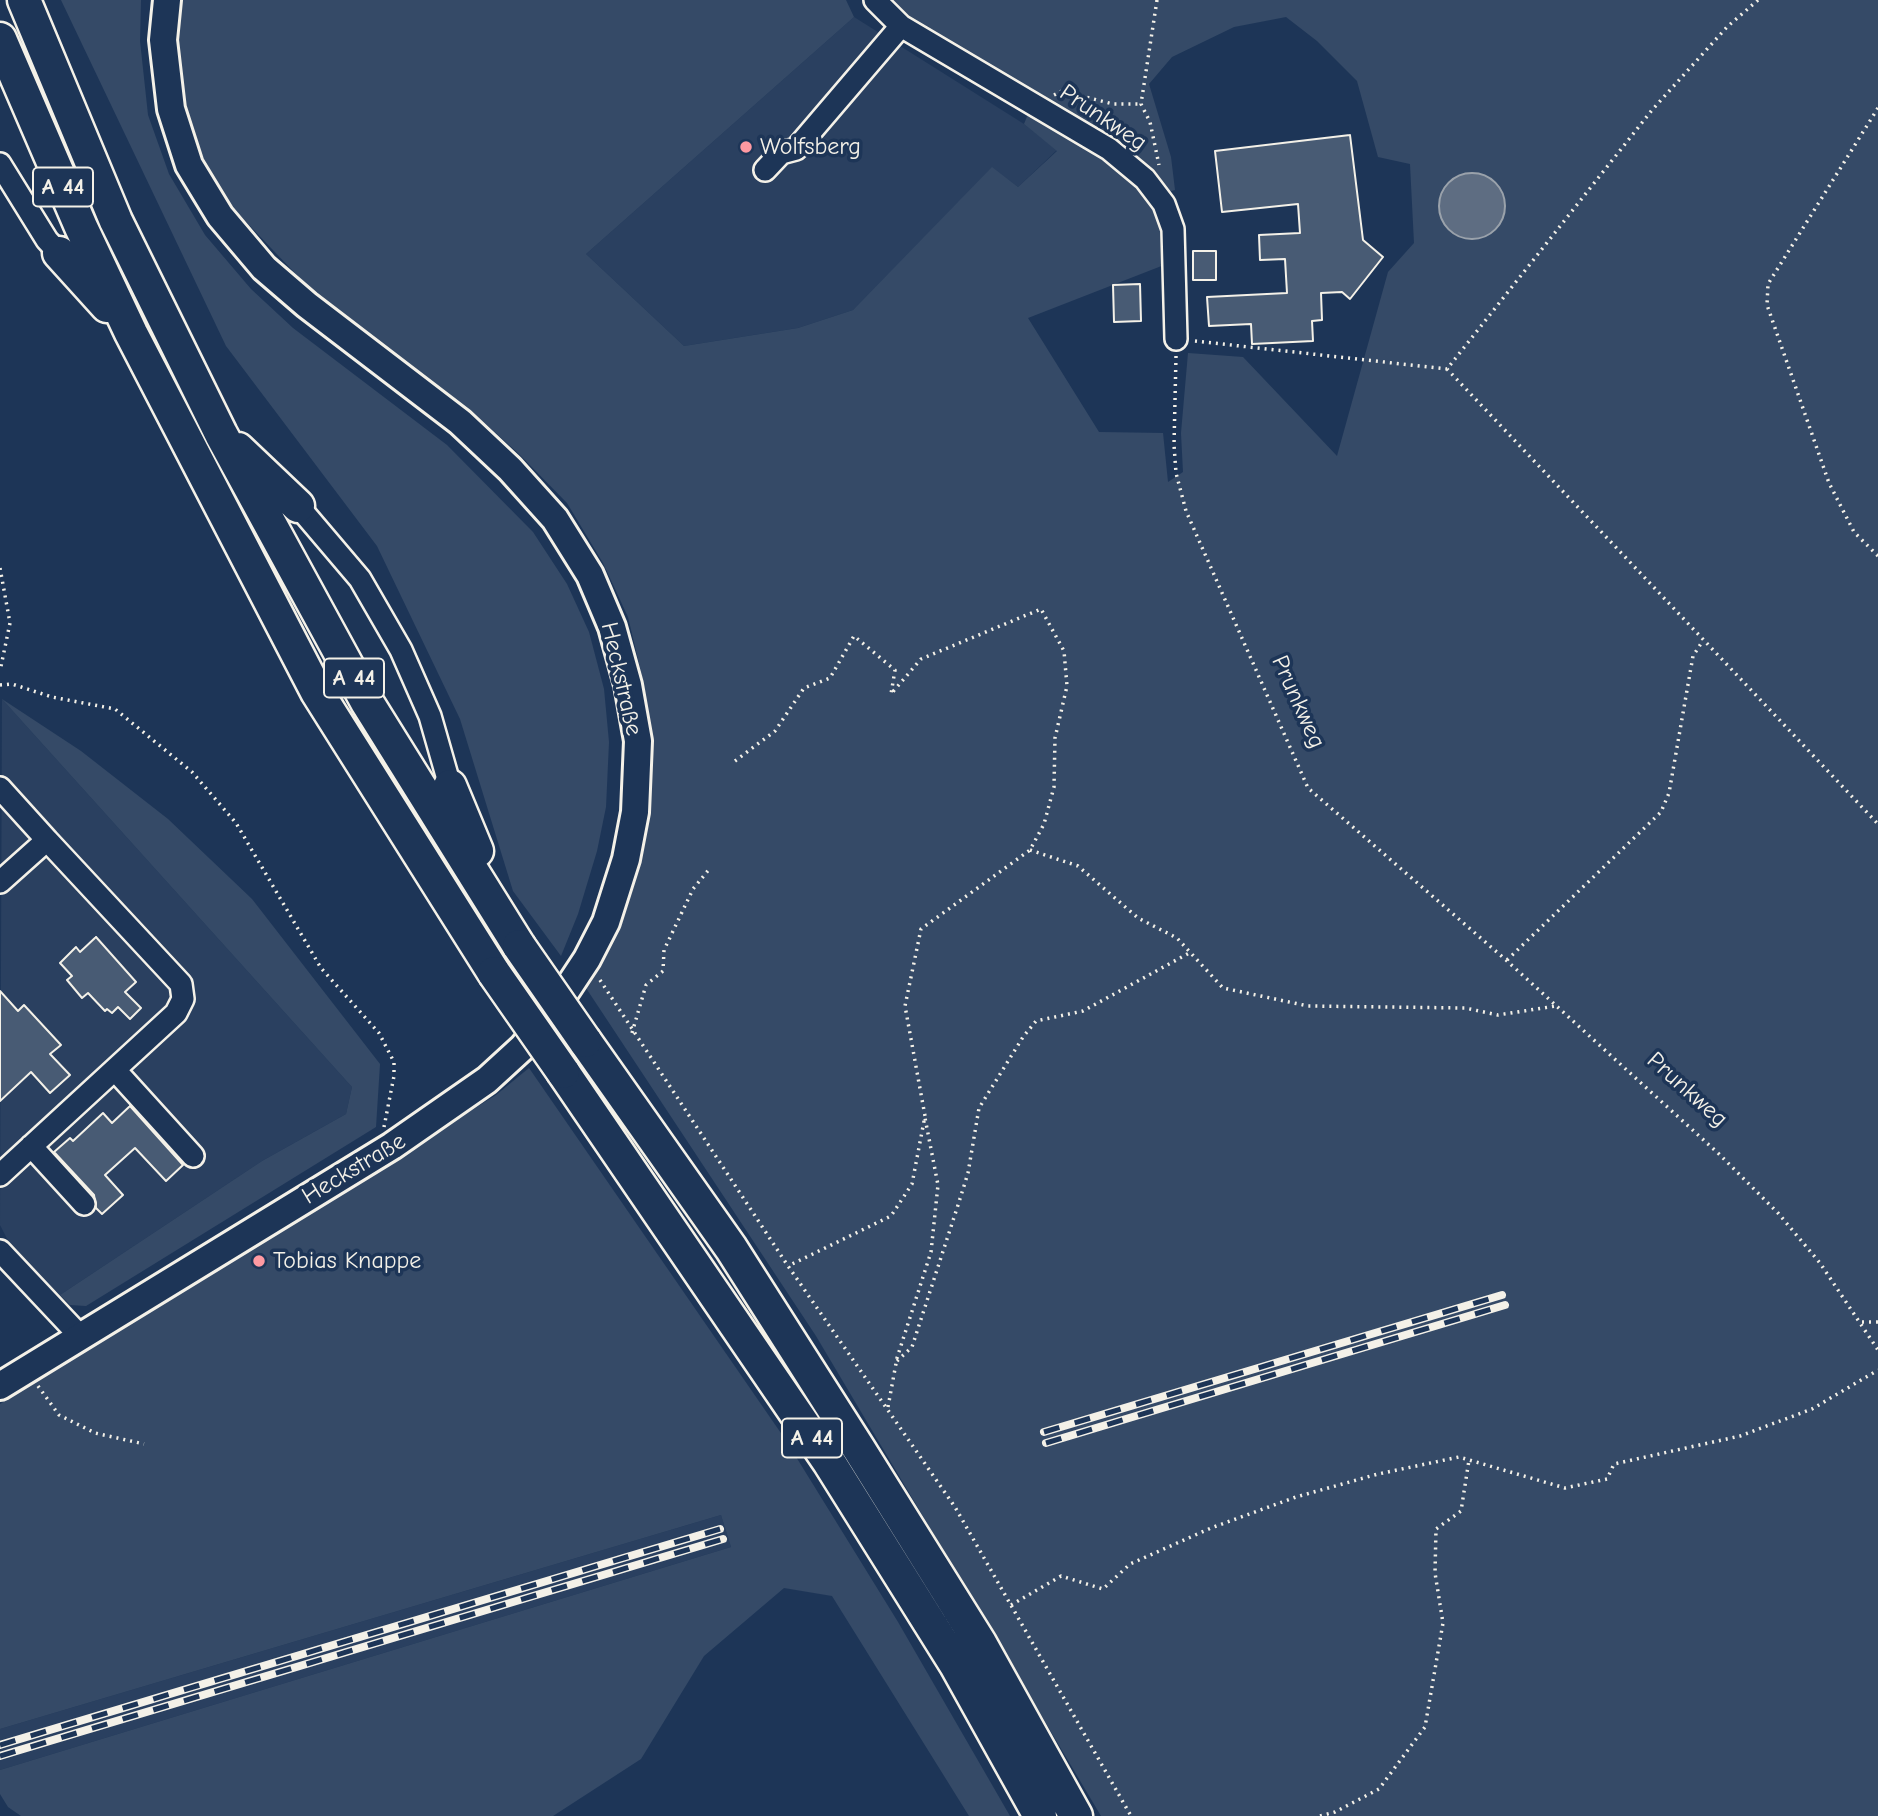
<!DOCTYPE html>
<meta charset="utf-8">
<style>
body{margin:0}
canvas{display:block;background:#1d3557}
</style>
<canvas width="1878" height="1816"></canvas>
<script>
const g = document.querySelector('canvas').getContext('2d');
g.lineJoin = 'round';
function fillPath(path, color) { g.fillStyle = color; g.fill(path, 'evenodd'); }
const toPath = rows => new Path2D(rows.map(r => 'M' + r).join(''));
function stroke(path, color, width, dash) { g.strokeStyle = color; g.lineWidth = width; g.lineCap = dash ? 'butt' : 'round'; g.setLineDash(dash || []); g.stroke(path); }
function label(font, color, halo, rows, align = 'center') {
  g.font = font + ' "Comic Neue",sans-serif'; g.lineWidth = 7; g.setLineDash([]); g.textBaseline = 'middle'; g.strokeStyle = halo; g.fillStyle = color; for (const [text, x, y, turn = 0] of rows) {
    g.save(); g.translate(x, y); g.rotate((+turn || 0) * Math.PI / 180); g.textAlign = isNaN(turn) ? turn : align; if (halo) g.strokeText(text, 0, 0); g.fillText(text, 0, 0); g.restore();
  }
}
const built = toPath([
 [854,17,1024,124,1057,150,1018,187,992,168,853,310,798,328,684,346,586,254],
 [2,699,352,1087,346,1114,262,1161,60,1295,16,1256,0,1225],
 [721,1515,731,1547,0,1770,0,1729]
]);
const green = toPath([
 [61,0,141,0,140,41,148,115,169,174,205,235,251,289,293,328,447,445,533,532,567,584,589,632,604,689,609,742,606,807,597,851,578,914,561,956,513,891,460,719,377,546,226,346],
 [178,0,846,0,854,17,586,254,684,346,798,328,853,310,992,167,1018,187,1057,151,1024,124,1037,92,903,18,887,0,1878,0,1878,1816,1101,1816,816,1336,584,985,618,929,638,863,647,811,651,738,642,676,628,617,603,563,567,503,519,454,467,407,398,359,312,291,230,205,202,155,184,101,176,43],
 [1286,17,1317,41,1357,81,1378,157,1410,164,1414,243,1388,272,1337,456,1243,357,1188,353,1181,433,1183,472,1168,482,1163,433,1099,432,1028,318,1164,265,1160,222,1148,197,1175,190,1171,157,1149,84,1172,57,1234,27],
 [2,699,81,751,168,819,252,899,380,1064,376,1127,86,1306,70,1305,60,1295,262,1161,346,1114,352,1087],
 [529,1068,785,1439,898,1622,1010,1816,969,1816,832,1596,784,1588,704,1656,641,1759,553,1816,21,1816,8,1807,0,1794,0,1770,731,1547,721,1515,0,1729,0,1404,496,1095]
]);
const water = toPath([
 '1439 206a33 33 0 1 1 66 0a33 33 0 1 1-66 0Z'
]);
const building = toPath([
 [1350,135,1363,240,1383,257,1350,299,1342,292,1321,293,1322,320,1312,321,1313,341,1252,344,1251,324,1209,326,1207,297,1287,293,1285,259,1260,260,1259,235,1300,233,1298,204,1222,212,1215,151,1350,135],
 [1193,251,1216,251,1216,280,1193,280,1193,251],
 [1140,284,1141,321,1114,322,1113,285,1140,284],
 [96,937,136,982,125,992,141,1008,130,1019,118,1007,112,1013,107,1009,105,1011,88,993,82,998,67,980,72,976,60,963,76,947,80,952,96,937],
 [0,991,18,1011,24,1005,61,1045,50,1054,70,1075,50,1093,31,1072,0,1101,0,991],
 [130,1106,183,1165,166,1181,135,1148,105,1175,123,1195,102,1214,96,1208,94,1195,54,1152,70,1138,73,1141,103,1113,112,1123,130,1106]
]);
const path = toPath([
 [1157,0,1141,104,1150,122,1159,165],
 [1758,0,1727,27,1652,110,1447,369,1878,824],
 [1054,95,1062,91,1113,104,1141,104],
 [1878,108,1768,284,1767,305,1829,483,1854,532,1878,556],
 [1195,341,1447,369],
 [1176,356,1174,445,1176,473,1186,511,1308,788,1506,960,1719,1154,1778,1213,1820,1263,1878,1350],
 [0,568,10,623,0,671],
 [0,685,12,684,52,697,115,709,192,772,236,823,321,968,379,1033,394,1062,394,1076,384,1127],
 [735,761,775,731,804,688,830,678,854,636,895,670,891,694,921,659,1041,609,1064,651,1067,686,1055,738,1054,787,1044,824,1030,850,921,929,905,1006,925,1116,912,1184,891,1216,788,1266],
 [1030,850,1078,866,1138,918,1177,938,1223,988,1308,1006,1465,1008,1498,1015,1556,1006],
 [1507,960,1661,812,1669,793,1693,656,1702,642],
 [600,980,788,1266,955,1507,1131,1816],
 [632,1033,646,985,663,971,664,950,693,889,711,867],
 [1862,1322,1878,1322],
 [897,1361,912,1347,959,1202,968,1173,979,1108,1023,1037,1036,1021,1083,1011,1191,952],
 [38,1386,59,1415,95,1433,144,1444],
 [888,1407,897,1358,931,1252,938,1185,925,1118],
 [1011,1605,1061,1576,1103,1589,1130,1564,1211,1528,1296,1497,1378,1474,1459,1457,1565,1488,1607,1479,1614,1464,1740,1436,1812,1409,1878,1370],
 [1320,1816,1335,1812,1379,1789,1425,1727,1443,1623,1435,1573,1436,1529,1461,1511,1469,1460]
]);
const minor = toPath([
 [875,0,901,26,1109,149,1145,179,1164,204,1173,229,1176,339],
 [0,164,47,240,59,253],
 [765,170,781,153,796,149,901,26],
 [298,506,360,579,401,650,430,716,450,786],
 [0,788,47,840],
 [0,882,47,840,181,984,183,999,176,1013,0,1175],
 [115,1070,193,1156],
 [31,1146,84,1204],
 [0,1251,80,1336]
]);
const major = toPath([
 [0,1386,392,1146,487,1080,523,1047,552,1012,587,959,606,922,626,859,635,812,638,741,628,685,612,627,590,575,555,519,510,469,460,422,307,305,264,268,220,216,189,165,171,109,163,40,167,0]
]);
const highway = toPath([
 [24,0,116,221,221,434,367,702,519,946],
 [0,39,81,227,131,333,317,692,494,973],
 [59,253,107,306],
 [238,449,298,506],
 [450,786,477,851],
 [585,1041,731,1248,859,1449,980,1643,1076,1816],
 [563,1072,829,1462,956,1665,1040,1816]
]);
const rail = toPath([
 [1044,1432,1502,1295],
 [1046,1443,1505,1305],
 [0,1745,720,1529],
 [0,1756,723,1539]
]);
const highwayBridge = toPath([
 [519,946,585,1041],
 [494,973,563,1072]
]);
const markers = [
 [746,147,7,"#ff9aa2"],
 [259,1261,7,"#ff9aa2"]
];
const shields = [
 [63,187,60],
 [354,678,60],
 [812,1438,60]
];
const shieldNames = [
 ["A 44",63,187],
 ["A 44",354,678],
 ["A 44",812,1438]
];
const streetNames = [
 ["Prunkweg",1103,118,34],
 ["Heckstraße",621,679,77],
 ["Prunkweg",1298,702,66],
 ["Prunkweg",1687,1090,42],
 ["Heckstraße",354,1169,-31]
];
const poiNames = [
 ["Wolfsberg",760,147],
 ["Tobias Knappe",273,1261]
];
fillPath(built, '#2a4060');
fillPath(green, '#354a67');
fillPath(water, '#5e6d82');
stroke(water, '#9aa2ab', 2);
fillPath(building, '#485b74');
stroke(building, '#f4f1e8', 2);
stroke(minor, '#f4f1e8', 26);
stroke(major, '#f4f1e8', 32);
stroke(highway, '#f4f1e8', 37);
stroke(path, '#f4f1e8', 3.5, [2, 5]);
stroke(minor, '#1d3557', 21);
stroke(major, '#1d3557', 26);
stroke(highway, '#1d3557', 32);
stroke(rail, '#f4f1e8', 8);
stroke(rail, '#1d3557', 5, [16]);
stroke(highwayBridge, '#f4f1e8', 37, []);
stroke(highwayBridge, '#1d3557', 32);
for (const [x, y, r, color] of markers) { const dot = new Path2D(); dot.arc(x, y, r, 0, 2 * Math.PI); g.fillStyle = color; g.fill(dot); stroke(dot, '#1d3557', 2.5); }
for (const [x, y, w] of shields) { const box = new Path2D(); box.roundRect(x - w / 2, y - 19.5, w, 39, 5); g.fillStyle = '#1d3557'; g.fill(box); stroke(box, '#f4f1e8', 2); }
label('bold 23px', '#f4f1e8', null, shieldNames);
label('24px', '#f4f1e8', '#1d3557', streetNames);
label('24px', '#f4f1e8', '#1d3557', poiNames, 'left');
</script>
